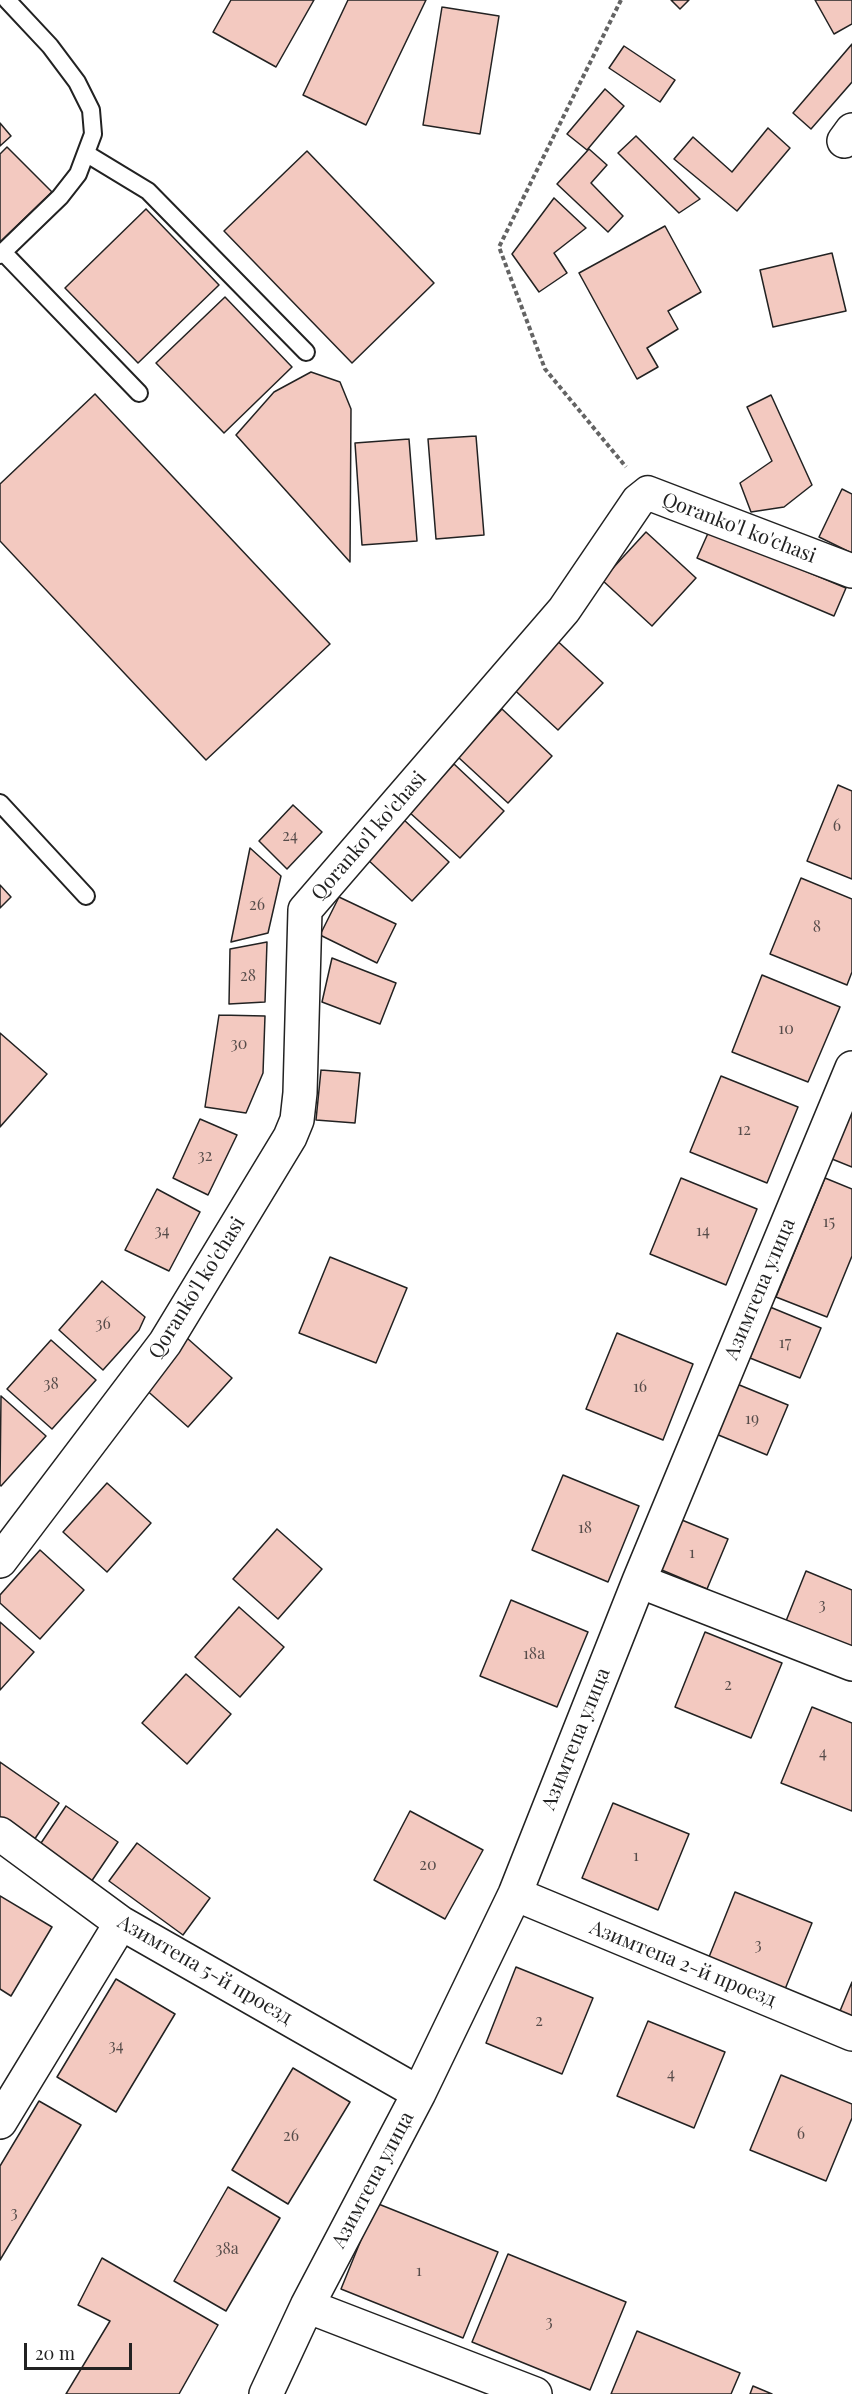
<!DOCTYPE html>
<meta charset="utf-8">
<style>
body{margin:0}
#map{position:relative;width:852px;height:2394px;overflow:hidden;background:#fff;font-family:"Playfair Display",serif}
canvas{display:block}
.scale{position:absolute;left:24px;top:2343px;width:108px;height:27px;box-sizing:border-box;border:3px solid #222;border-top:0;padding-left:8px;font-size:18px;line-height:21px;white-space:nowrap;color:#222;-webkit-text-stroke:4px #fff;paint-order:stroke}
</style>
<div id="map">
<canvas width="852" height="2394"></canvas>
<div class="scale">20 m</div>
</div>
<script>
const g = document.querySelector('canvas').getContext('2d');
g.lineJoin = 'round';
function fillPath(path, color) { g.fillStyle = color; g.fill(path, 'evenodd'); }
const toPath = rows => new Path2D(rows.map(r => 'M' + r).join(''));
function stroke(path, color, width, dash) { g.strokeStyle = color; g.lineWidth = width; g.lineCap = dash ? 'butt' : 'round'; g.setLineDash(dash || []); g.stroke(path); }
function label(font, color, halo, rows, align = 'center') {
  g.font = font + ' "Playfair Display",serif'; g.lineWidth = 4.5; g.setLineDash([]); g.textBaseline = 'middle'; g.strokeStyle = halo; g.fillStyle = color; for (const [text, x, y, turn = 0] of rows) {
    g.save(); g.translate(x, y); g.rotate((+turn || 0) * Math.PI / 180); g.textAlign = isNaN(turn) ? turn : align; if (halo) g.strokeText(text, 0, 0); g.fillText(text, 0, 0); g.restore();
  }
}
const building = toPath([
 [231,0,314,0,276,67,213,32,231,0],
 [348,0,426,0,366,125,303,95,348,0],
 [671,0,689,0,680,9,671,0],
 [815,0,852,0,852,24,834,34,815,0],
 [442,7,499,16,480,134,423,125,442,7],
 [852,44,852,82,811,129,793,113,852,44],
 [624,46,675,80,660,102,609,68,624,46],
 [605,89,624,106,587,150,567,134,605,89],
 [0,123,11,136,0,146,0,123],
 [768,128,790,148,737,211,674,159,693,137,732,172,768,128],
 [636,136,700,199,679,213,618,153,636,136],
 [7,147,52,192,0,242,0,154,7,147],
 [589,149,607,165,591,183,623,216,608,232,557,184,589,149],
 [307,151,434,283,352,363,224,231,307,151],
 [554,198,586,228,554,253,567,273,539,292,512,254,554,198],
 [146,209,219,285,138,363,65,288,146,209],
 [665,226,701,292,668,311,678,329,647,348,658,367,637,379,579,273,665,226],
 [832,253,846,311,773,327,760,270,832,253],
 [225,297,292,367,224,433,156,363,225,297],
 [311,372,340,382,351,409,350,562,236,435,274,392,311,372],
 [95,394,330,644,206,760,0,541,0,484,95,394],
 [771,395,812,485,784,507,751,512,740,483,772,461,747,407,771,395],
 [476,436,484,535,436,539,428,439,476,436],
 [409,439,417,541,362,545,355,443,409,439],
 [842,489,852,494,852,553,819,537,842,489],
 [709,531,846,588,834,616,697,558,709,531],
 [646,532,696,578,652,626,602,580,646,532],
 [552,636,603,683,558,730,508,684,552,636],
 [502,709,552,756,508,803,458,757,502,709],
 [454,764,504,811,460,858,409,812,454,764],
 [838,785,852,791,852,879,807,861,838,785],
 [293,805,322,832,287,869,259,841,293,805],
 [403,819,449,862,412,901,366,858,403,819],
 [250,848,281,876,268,933,231,942,250,848],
 [801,878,852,899,852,972,847,985,770,954,801,878],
 [0,885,11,897,0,908,0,885],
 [339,897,396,924,377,963,320,935,339,897],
 [267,942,265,1002,229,1004,230,949,267,942],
 [332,958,396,983,380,1024,322,1002,332,958],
 [762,975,840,1007,808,1082,732,1052,762,975],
 [219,1015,265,1016,263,1073,246,1113,205,1107,219,1015],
 [0,1033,47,1074,0,1127,0,1033],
 [321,1070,360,1073,355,1123,316,1120,321,1070],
 [721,1076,798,1107,767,1183,690,1152,721,1076],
 [852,1111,852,1167,832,1159,852,1111],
 [200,1119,237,1135,208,1195,173,1178,200,1119],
 [681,1178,757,1209,726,1285,650,1254,681,1178],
 [825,1178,852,1189,852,1256,827,1317,776,1297,825,1178],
 [157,1189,200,1212,169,1271,125,1250,157,1189],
 [330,1257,407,1288,376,1363,299,1333,330,1257],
 [102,1281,145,1317,139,1330,103,1370,59,1330,102,1281],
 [770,1307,821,1328,800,1378,750,1358,770,1307],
 [617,1333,693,1364,663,1440,586,1409,617,1333],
 [187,1338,232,1378,188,1427,143,1387,187,1338],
 [51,1340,96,1380,52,1429,7,1389,51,1340],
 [737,1384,788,1405,767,1455,716,1434,737,1384],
 [1,1396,46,1436,1,1486,0,1485,1,1396],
 [563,1475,639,1506,608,1582,532,1550,563,1475],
 [107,1483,151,1523,107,1572,63,1532,107,1483],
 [677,1518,728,1539,707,1589,657,1568,677,1518],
 [277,1529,322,1569,278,1619,233,1579,277,1529],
 [40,1550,84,1590,40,1639,0,1603,0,1595,40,1550],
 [806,1571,852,1590,852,1648,786,1621,806,1571],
 [511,1600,588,1632,557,1707,480,1676,511,1600],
 [239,1607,284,1647,240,1697,195,1657,239,1607],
 [0,1622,34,1652,0,1690,0,1622],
 [705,1632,782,1663,751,1738,675,1707,705,1632],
 [186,1674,231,1714,187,1764,142,1723,186,1674],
 [812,1707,852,1723,852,1811,781,1783,812,1707],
 [0,1762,59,1803,30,1846,0,1826,0,1762],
 [613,1803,689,1834,658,1910,582,1878,613,1803],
 [66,1806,118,1842,91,1882,39,1846,66,1806],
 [410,1811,483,1850,445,1919,374,1880,410,1811],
 [137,1843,210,1898,183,1935,109,1881,137,1843],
 [735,1892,812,1923,781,1999,705,1967,735,1892],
 [0,1896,52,1927,11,1996,0,1989,0,1896],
 [516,1967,593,1998,562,2074,486,2043,516,1967],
 [116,1979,175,2014,116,2112,57,2077,116,1979],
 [852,1982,852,2029,835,2023,852,1982],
 [648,2021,725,2052,694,2128,617,2096,648,2021],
 [293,2068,350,2102,288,2204,232,2170,293,2068],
 [781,2075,852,2104,852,2118,826,2181,750,2150,781,2075],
 [39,2101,81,2125,0,2260,0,2166,39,2101],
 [228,2187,280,2218,226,2311,174,2281,228,2187],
 [376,2203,498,2252,463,2338,341,2289,376,2203],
 [508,2254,626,2302,590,2390,472,2342,508,2254],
 [102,2258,218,2325,179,2394,66,2394,110,2321,78,2305,102,2258],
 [637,2331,740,2373,731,2394,611,2394,637,2331],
 [753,2386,772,2394,750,2394,753,2386]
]);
const path = toPath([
 [621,0,499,247,545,369,626,467]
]);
const service = toPath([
 [87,154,148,191,306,352],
 [3,252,139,393],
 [0,255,60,197,78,174,93,134,91,110,77,82,50,46,7,0],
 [0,803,86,896]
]);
const minor = toPath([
 [844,141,852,130],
 [0,1561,165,1343,290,1137,297,1120,300,1093,305,910,564,610,638,501,648,493,852,571],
 [639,1581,852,1664],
 [0,1834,121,1923,419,2093],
 [515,1894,852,2034],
 [0,2122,121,1923],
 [307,2306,535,2394],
 [266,2394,307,2306,419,2093,515,1894,639,1581,852,1068]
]);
const numberNames = [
 ["6",837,826],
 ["24",290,836],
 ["26",257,905],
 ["8",817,927],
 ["28",248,976],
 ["10",786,1029],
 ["30",239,1044],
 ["12",744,1130],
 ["32",205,1156],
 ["15",829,1222],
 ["34",162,1231],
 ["14",703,1231],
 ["36",103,1324],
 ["17",785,1343],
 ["38",51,1384],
 ["16",640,1387],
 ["19",752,1419],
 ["18",585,1528],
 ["1",692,1553],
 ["3",822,1605],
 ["18a",534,1654],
 ["2",728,1685],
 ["4",823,1753],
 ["1",636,1856],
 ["20",428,1865],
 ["3",758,1945],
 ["2",539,2021],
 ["34",116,2046],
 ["4",671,2074],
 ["6",801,2134],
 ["26",291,2136],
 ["3",14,2213],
 ["38a",227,2249],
 ["1",419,2271],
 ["3",549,2322]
];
const streetNames = [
 ["Qoranko'l ko'chasi",739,528,21],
 ["Qoranko'l ko'chasi",369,836,-49],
 ["Qoranko'l ko'chasi",197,1288,-58],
 ["Азимтепа улица",760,1289,-67],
 ["Азимтепа улица",576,1739,-68],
 ["Азимтепа 2-й проезд",683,1964,22],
 ["Азимтепа 5-й проезд",205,1970,30],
 ["Азимтепа улица",373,2180,-62]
];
fillPath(building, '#f3c9c0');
stroke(building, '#222', 1.5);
stroke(service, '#222', 20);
stroke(minor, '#222', 36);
stroke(path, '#646464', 4, [4.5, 3]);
stroke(service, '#fff', 16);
stroke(minor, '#fff', 33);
label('16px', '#564c4a', null, numberNames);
label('20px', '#222', '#fff', streetNames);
</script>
